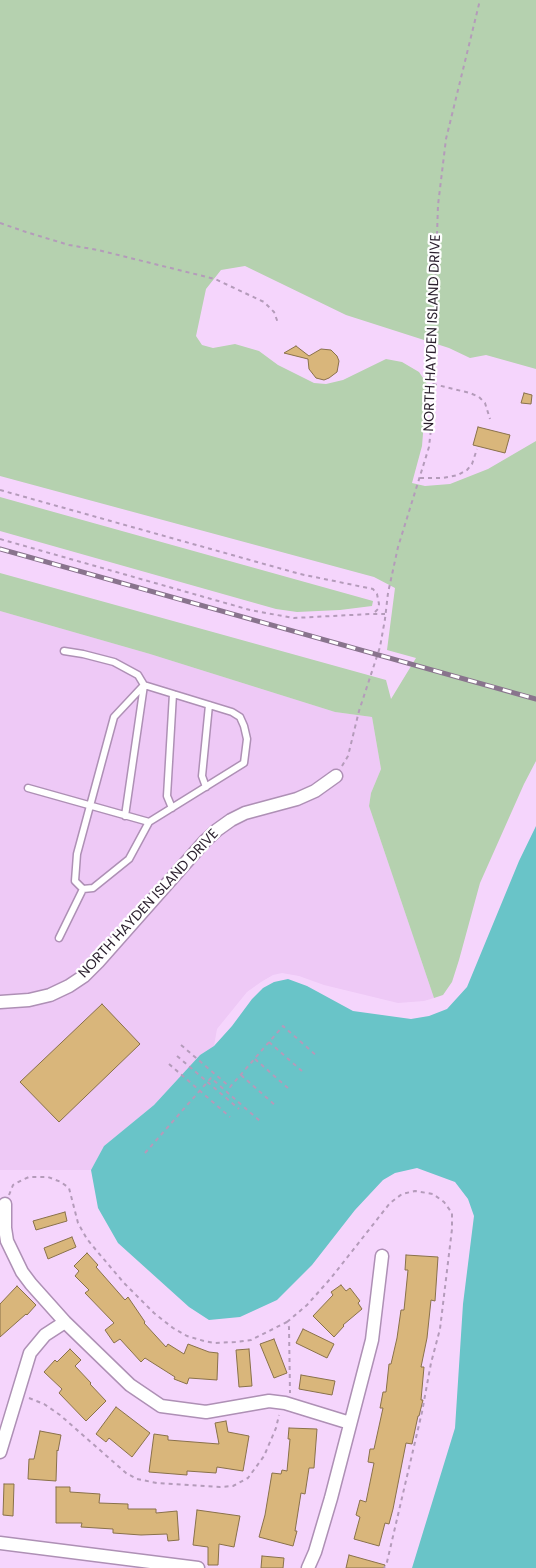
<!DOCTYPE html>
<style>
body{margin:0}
canvas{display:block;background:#f5d5fc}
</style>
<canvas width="536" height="1568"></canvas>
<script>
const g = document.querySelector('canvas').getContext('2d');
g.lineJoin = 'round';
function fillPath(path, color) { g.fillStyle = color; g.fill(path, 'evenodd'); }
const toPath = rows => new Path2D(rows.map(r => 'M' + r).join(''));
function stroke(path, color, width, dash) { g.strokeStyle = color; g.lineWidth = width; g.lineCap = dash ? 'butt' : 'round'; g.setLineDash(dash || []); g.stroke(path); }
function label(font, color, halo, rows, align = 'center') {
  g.font = font + ' Poppins,sans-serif'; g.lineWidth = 4.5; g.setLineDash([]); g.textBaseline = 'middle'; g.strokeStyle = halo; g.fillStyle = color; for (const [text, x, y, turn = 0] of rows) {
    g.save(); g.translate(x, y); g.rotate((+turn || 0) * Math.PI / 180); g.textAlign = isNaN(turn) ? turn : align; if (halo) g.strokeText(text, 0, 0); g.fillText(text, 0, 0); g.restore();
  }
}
const built = toPath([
 [0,611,150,654,335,712,372,717,381,769,371,793,369,806,434,998,424,1001,398,1003,324,985,299,976,282,973,273,975,261,982,247,992,217,1029,214,1046,200,1055,154,1105,104,1146,91,1170,0,1170]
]);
const green = toPath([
 [0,0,536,0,536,369,486,355,470,358,449,348,346,315,245,266,221,270,206,289,196,336,202,345,213,348,235,344,259,351,278,365,314,383,326,384,343,380,386,359,402,362,419,372,427,384,422,446,412,483,425,486,450,484,488,469,536,441,536,761,524,784,480,883,459,960,452,982,443,995,434,998,369,806,371,793,381,769,372,717,335,712,150,654,0,611,0,573,386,680,391,699,416,658,387,650,395,588,374,577,0,476],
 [0,497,373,601,372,606,340,610,297,612,276,609,0,531]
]);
const water = toPath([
 [536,826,536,1568,412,1568,455,1428,463,1304,474,1216,468,1199,455,1182,417,1168,395,1173,383,1180,355,1210,312,1265,277,1300,240,1317,209,1320,189,1307,118,1243,98,1208,91,1170,104,1146,154,1105,200,1055,214,1046,232,1026,252,999,263,988,274,982,288,979,307,986,353,1011,411,1019,429,1016,447,1009,467,987,519,861]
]);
const building = toPath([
 [296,346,309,356,321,349,331,350,337,356,339,361,337,372,329,378,324,380,316,378,309,369,308,359,284,353,296,346],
 [524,393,532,395,531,404,521,403,524,393],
 [478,427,510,435,505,453,473,445,478,427],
 [102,1004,140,1044,59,1122,20,1082,102,1004],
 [65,1212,67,1221,36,1230,33,1221,65,1212],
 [72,1237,76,1247,48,1259,44,1248,72,1237],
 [87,1253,98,1265,96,1267,125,1300,128,1297,145,1322,144,1323,166,1347,168,1344,184,1354,188,1344,209,1352,218,1353,217,1380,189,1378,187,1384,174,1379,175,1377,145,1358,141,1362,120,1339,114,1343,105,1330,114,1323,85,1293,89,1290,75,1276,79,1271,74,1266,87,1253],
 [406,1255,438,1257,435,1301,431,1300,427,1338,421,1367,424,1367,421,1400,423,1400,419,1416,418,1416,412,1444,406,1443,393,1509,389,1524,385,1523,379,1546,354,1539,360,1517,356,1515,360,1500,366,1502,374,1463,368,1462,370,1449,374,1449,383,1408,380,1408,383,1392,386,1392,389,1364,391,1364,397,1338,401,1310,404,1310,408,1270,405,1270,406,1255],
 [341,1285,346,1291,350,1288,360,1301,358,1303,362,1309,343,1325,344,1326,334,1337,313,1316,333,1295,331,1292,341,1285],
 [17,1286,36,1305,27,1315,26,1314,0,1337,0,1304,17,1286],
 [303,1329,334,1344,327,1358,296,1343,303,1329],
 [274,1339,287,1373,274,1378,260,1344,274,1339],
 [70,1349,81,1360,75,1366,91,1383,90,1384,106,1401,86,1421,59,1393,62,1389,44,1372,55,1360,57,1362,70,1349],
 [249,1349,252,1386,239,1387,236,1350,249,1349],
 [301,1375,335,1381,332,1395,299,1389,301,1375],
 [116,1407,150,1433,132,1457,109,1438,106,1442,96,1434,116,1407],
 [226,1421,228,1432,249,1436,243,1471,217,1467,216,1473,187,1471,187,1475,149,1472,154,1434,168,1436,168,1440,219,1444,215,1423,226,1421],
 [289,1428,317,1429,314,1468,309,1468,305,1494,301,1493,295,1531,297,1531,293,1546,259,1537,265,1515,272,1473,281,1474,282,1470,287,1471,290,1439,288,1439,289,1428],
 [40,1431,61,1435,58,1451,57,1450,56,1481,28,1479,29,1459,34,1459,40,1431],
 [4,1484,14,1484,13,1516,3,1515,4,1484],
 [56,1487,70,1487,70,1492,100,1494,99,1503,128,1504,128,1509,156,1509,156,1513,177,1511,179,1540,168,1541,167,1534,141,1535,113,1533,113,1529,81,1527,82,1523,56,1523,56,1487],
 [197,1510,240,1516,234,1547,219,1544,218,1565,208,1565,208,1547,193,1545,197,1510],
 [349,1555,385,1565,384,1568,346,1568,349,1555],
 [262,1556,284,1558,283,1568,261,1568,262,1556]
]);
const path = toPath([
 [0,223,26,232,69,245,98,250,215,279,264,302,274,312,278,323],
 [433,384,470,393,479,397,485,403,490,419],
 [420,478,443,478,458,475,467,470,472,464,477,449],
 [0,490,300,574,373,589,377,594,379,604,378,609,374,613],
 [0,539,250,610,277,615,294,618,370,614,385,614],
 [342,766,348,756,359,711,380,647,385,619,388,593,398,547,429,447,433,410,435,295,438,205,446,139,480,0],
 [269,1042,303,1072],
 [181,1045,230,1087,283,1026,318,1057],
 [177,1056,239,1109],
 [255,1059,289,1089],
 [169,1064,230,1117],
 [241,1075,276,1106],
 [145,1153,211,1078,261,1122],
 [9,1195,13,1185,22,1180,29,1177,48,1177,61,1182,69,1188,78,1223,87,1239,96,1250,124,1283,154,1313,173,1328,187,1336,204,1341,215,1343,235,1342,251,1340,287,1322,289,1327,290,1393],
 [287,1322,307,1305,331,1278,390,1203,402,1194,415,1191,433,1194,444,1202,452,1213,452,1229,440,1329,431,1363,422,1412,387,1562,384,1568],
 [29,1398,44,1404,60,1415,126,1473,137,1479,157,1483,220,1487,233,1486,248,1478,264,1456,276,1428,279,1415]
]);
const lane = toPath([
 [64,651,83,654,114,662,138,675,144,685,125,816],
 [144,685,232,712,240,717,244,726,247,739,244,763,149,822,129,859,93,888,83,889,75,881,77,854,114,717,144,685],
 [206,787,202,776,209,705],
 [28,788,149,822],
 [172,808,167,796,173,694],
 [59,938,83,889]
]);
const street = toPath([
 [0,1002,29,1000,50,995,69,986,84,976,98,962,205,841,217,830,231,820,245,813,297,799,315,791,336,776],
 [5,1204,5,1228,7,1241,22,1272,31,1284,65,1322,130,1385,161,1406,206,1412,269,1401,285,1403,350,1423],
 [0,1452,30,1353,45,1335,65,1322],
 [0,1543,198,1568],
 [308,1568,315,1552,331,1498,372,1340,382,1256]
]);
const rail = toPath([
 [0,549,536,699]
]);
const streetNames = [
 ["NORTH HAYDEN ISLAND DRIVE",433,333,-88],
 ["NORTH HAYDEN ISLAND DRIVE",149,904,-47]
];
fillPath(built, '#eec9f6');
fillPath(green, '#b5d1af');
fillPath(water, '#69c4c8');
fillPath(building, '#d9b67b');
stroke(building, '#89714a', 1);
stroke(lane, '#ae90b5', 9);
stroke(street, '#ae90b5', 15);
stroke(path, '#b49bba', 2, [4, 4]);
stroke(lane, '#fff', 6);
stroke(street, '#fff', 12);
stroke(rail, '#89748d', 5);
stroke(rail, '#fff', 3, [9]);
label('14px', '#291e2c', '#fff', streetNames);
</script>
